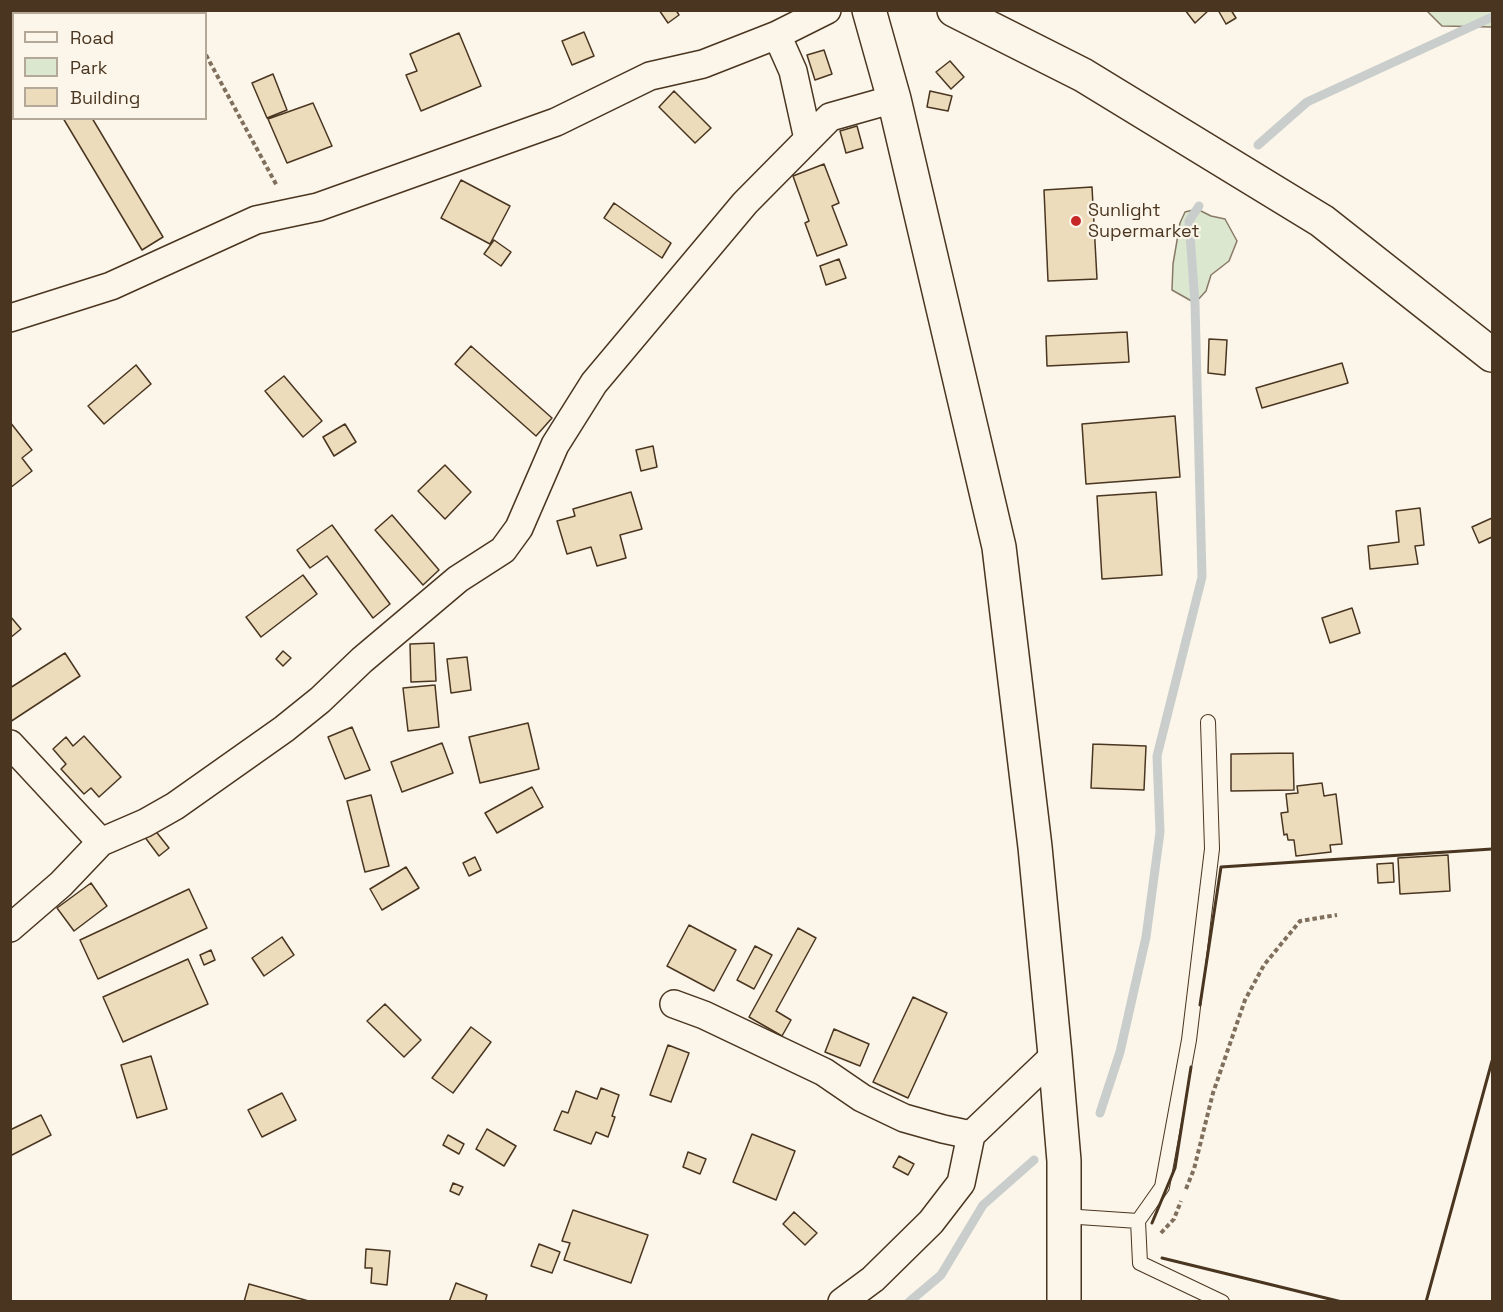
<!DOCTYPE html>
<style>
body{margin:0}
#map{position:relative;width:1503px;height:1312px;overflow:hidden;background:#fbf6e9;font-family:"Space Grotesk",sans-serif}
canvas{display:block}
.frame{position:absolute;inset:0;border:12px solid #4a3520;pointer-events:none}
.legend{position:absolute;left:12px;top:12px;width:195px;height:108px;box-sizing:border-box;background:#fbf6e9;border:2px solid #b4a999;margin:0;padding:8px 10px;list-style:none;font-size:18px;color:#4a3520}
.legend li{display:flex;align-items:center;gap:12px;height:30px}
.legend b{width:30px;border:2px solid #b4a999}
</style>
<div id="map">
<canvas width="1503" height="1312"></canvas>
<div class="frame"></div>
<ul class="legend">
<li><b style="height:8px;background:#fbf6e9"></b>Road</li>
<li><b style="height:16px;background:#dce7d0"></b>Park</li>
<li><b style="height:16px;background:#ecdcbc"></b>Building</li>
</ul>
</div>
<script>
const g = document.querySelector('canvas').getContext('2d');
g.lineJoin = 'round';
function fillPath(path, color) { g.fillStyle = color; g.fill(path, 'evenodd'); }
const toPath = rows => new Path2D(rows.map(r => 'M' + r).join(''));
function stroke(path, color, width, dash) { g.strokeStyle = color; g.lineWidth = width; g.lineCap = dash ? 'butt' : 'round'; g.setLineDash(dash || []); g.stroke(path); }
function label(font, color, halo, rows, align = 'center') {
  g.font = font + ' "Space Grotesk",sans-serif'; g.lineWidth = 4.5; g.setLineDash([]); g.textBaseline = 'middle'; g.strokeStyle = halo; g.fillStyle = color; for (const [text, x, y, turn = 0] of rows) {
    g.save(); g.translate(x, y); g.rotate((+turn || 0) * Math.PI / 180); g.textAlign = isNaN(turn) ? turn : align; if (halo) g.strokeText(text, 0, 0); g.fillText(text, 0, 0); g.restore();
  }
}
const green = toPath([
 [1427,11,1492,11,1492,27,1442,26,1427,11],
 [1197,209,1211,216,1225,219,1237,241,1229,261,1211,275,1206,291,1195,303,1172,290,1173,264,1180,223,1185,212,1197,209]
]);
const stream = toPath([
 [1258,145,1307,102,1492,17],
 [1100,1113,1120,1052,1146,937,1160,832,1157,756,1202,577,1195,303,1189,221,1199,206],
 [909,1302,941,1275,983,1205,1034,1160]
]);
const building = toPath([
 [659,10,676,10,679,15,668,23,659,10],
 [1185,10,1209,10,1195,23,1185,10],
 [1218,10,1231,10,1236,18,1226,24,1218,10],
 [584,32,594,56,572,65,562,41,584,32],
 [459,33,481,86,421,111,406,75,417,71,410,54,459,33],
 [824,50,832,74,815,80,807,55,824,50],
 [950,61,964,77,951,89,936,72,950,61],
 [273,74,287,110,267,118,252,83,273,74],
 [674,91,711,128,695,143,659,107,674,91],
 [930,91,952,96,948,111,927,107,930,91],
 [313,103,332,146,287,163,268,119,313,103],
 [63,118,92,118,163,237,142,250,63,118],
 [857,126,863,148,846,153,840,131,857,126],
 [824,164,839,203,832,206,847,245,817,256,805,223,809,221,793,176,824,164],
 [461,180,510,206,490,244,441,218,461,180],
 [1092,187,1097,279,1048,281,1044,190,1092,187],
 [614,203,671,243,662,258,604,218,614,203],
 [494,240,511,252,501,266,484,254,494,240],
 [839,259,846,278,826,285,820,266,839,259],
 [1127,332,1129,362,1047,366,1046,336,1127,332],
 [1209,339,1227,340,1225,375,1208,373,1209,339],
 [471,346,552,418,536,436,455,364,471,346],
 [1342,363,1348,383,1262,408,1256,388,1342,363],
 [136,365,151,384,104,424,88,406,136,365],
 [284,376,322,421,303,437,265,391,284,376],
 [1175,416,1180,477,1086,484,1082,424,1175,416],
 [10,422,32,450,22,458,32,471,10,488,10,422],
 [345,424,356,442,334,456,323,437,345,424],
 [653,446,657,467,641,471,636,450,653,446],
 [445,465,471,492,445,519,418,491,445,465],
 [631,492,642,529,620,535,626,558,597,566,591,547,567,554,557,521,575,516,573,509,631,492],
 [1156,492,1162,575,1102,579,1097,496,1156,492],
 [1420,508,1424,545,1415,546,1418,564,1370,569,1368,546,1399,542,1396,511,1420,508],
 [392,515,439,570,423,585,375,530,392,515],
 [1492,518,1492,537,1479,543,1472,527,1492,518],
 [332,525,390,604,373,618,327,556,310,568,297,550,332,525],
 [303,575,317,594,261,637,246,617,303,575],
 [1352,608,1360,633,1330,643,1322,618,1352,608],
 [10,616,21,629,10,638,10,616],
 [434,643,436,681,411,682,410,644,434,643],
 [283,651,291,658,283,666,276,659,283,651],
 [65,653,80,676,10,722,10,688,65,653],
 [467,657,471,690,451,693,447,659,467,657],
 [435,685,439,727,408,731,403,688,435,685],
 [528,723,539,769,480,783,469,737,528,723],
 [352,727,370,770,345,779,328,737,352,727],
 [84,736,121,777,99,797,91,788,84,794,61,769,66,764,53,749,66,737,73,746,84,736],
 [442,743,453,773,402,792,391,762,442,743],
 [1093,744,1146,746,1144,790,1091,788,1093,744],
 [1293,753,1294,790,1231,791,1231,754,1293,753],
 [1322,783,1324,796,1336,794,1342,844,1330,845,1331,852,1296,856,1294,840,1288,840,1287,834,1284,835,1281,813,1288,812,1286,794,1298,793,1297,786,1322,783],
 [532,787,543,807,497,833,485,813,532,787],
 [371,795,389,866,365,872,347,801,371,795],
 [154,829,169,848,159,856,144,836,154,829],
 [1448,855,1450,891,1400,894,1398,858,1448,855],
 [475,857,481,870,469,876,463,863,475,857],
 [1393,863,1394,882,1378,883,1377,864,1393,863],
 [406,867,419,888,382,910,370,889,406,867],
 [91,883,107,906,74,931,57,908,91,883],
 [189,889,207,928,98,979,80,940,189,889],
 [689,925,736,950,714,991,667,966,689,925],
 [798,928,816,938,776,1011,791,1020,782,1036,749,1017,798,928],
 [282,937,294,955,264,976,252,958,282,937],
 [755,946,772,955,754,989,737,980,755,946],
 [211,950,215,960,204,965,200,955,211,950],
 [188,959,208,1004,123,1042,103,997,188,959],
 [913,997,947,1013,908,1098,873,1082,913,997],
 [385,1004,421,1040,404,1057,367,1021,385,1004],
 [471,1027,491,1042,453,1093,432,1078,471,1027],
 [834,1029,869,1044,860,1066,825,1052,834,1029],
 [668,1045,689,1053,671,1102,650,1095,668,1045],
 [151,1056,167,1109,137,1118,121,1065,151,1056],
 [601,1088,619,1095,612,1116,615,1117,608,1137,596,1132,591,1144,554,1130,562,1111,568,1113,576,1091,597,1099,601,1088],
 [282,1093,296,1120,262,1137,248,1110,282,1093],
 [41,1115,51,1135,10,1156,10,1130,41,1115],
 [487,1129,516,1146,504,1166,476,1149,487,1129],
 [752,1134,795,1151,776,1200,733,1182,752,1134],
 [448,1135,464,1144,459,1154,443,1145,448,1135],
 [688,1152,706,1159,700,1174,683,1167,688,1152],
 [899,1156,914,1164,908,1175,893,1167,899,1156],
 [453,1183,463,1187,459,1195,450,1191,453,1183],
 [573,1210,648,1235,631,1283,564,1260,570,1243,562,1241,573,1210],
 [794,1212,817,1233,805,1245,783,1224,794,1212],
 [539,1244,560,1252,552,1273,531,1266,539,1244],
 [366,1249,390,1251,387,1285,371,1283,372,1268,365,1268,366,1249],
 [456,1283,487,1295,485,1302,449,1302,456,1283],
 [249,1284,312,1302,244,1302,249,1284]
]);
const path = toPath([
 [181,10,182,14],
 [206,55,277,186],
 [1186,1189,1194,1169,1213,1093,1245,1000,1264,965,1300,921,1337,915],
 [1161,1233,1174,1219,1181,1201]
]);
const lane = toPath([
 [1064,1216,1138,1221,1162,1187,1189,1040,1212,849,1208,722],
 [1138,1221,1140,1263,1222,1302]
]);
const street = toPath([
 [777,35,793,71,808,139],
 [10,318,111,286,256,220,318,207,556,122,650,76,703,64,777,35,827,10],
 [10,744,101,842],
 [10,928,61,884,101,842,145,823,175,806,284,729,320,700,362,660,458,579,503,550,519,528,555,445,594,383,745,203,830,117,894,99],
 [674,1004,704,1015,824,1072,862,1098,904,1118,943,1129,971,1135],
 [842,1302,873,1279,931,1222,961,1183,971,1135,1055,1055]
]);
const secondary = toPath([
 [954,10,1083,75,1322,221,1492,355]
]);
const primary = toPath([
 [869,10,894,99,999,547,1035,847,1055,1055,1064,1161,1064,1302]
]);
const wall = toPath([
 [1200,1005,1221,867,1492,849],
 [1152,1223,1175,1168,1191,1067],
 [1162,1258,1342,1302],
 [1426,1302,1492,1061]
]);
const markers = [
 [1076,221,6,"#c62828"]
];
const poiNames = [
 ["Sunlight",1088,211],
 ["Supermarket",1088,232]
];
fillPath(green, '#dce7d0');
stroke(green, '#887966', 1.5);
stroke(stream, '#c9cecd', 9);
fillPath(building, '#ecdcbc');
stroke(building, '#4a3520', 1.5);
stroke(lane, '#4a3520', 16);
stroke(street, '#4a3520', 30);
stroke(secondary, '#4a3520', 36);
stroke(primary, '#4a3520', 36);
stroke(path, '#7f6f5c', 4, [4.5, 3]);
stroke(lane, '#fbf6e9', 14);
stroke(street, '#fbf6e9', 27);
stroke(secondary, '#fbf6e9', 33);
stroke(primary, '#fbf6e9', 33);
stroke(wall, '#4a3520', 3);
for (const [x, y, r, color] of markers) { const dot = new Path2D(); dot.arc(x, y, r, 0, 2 * Math.PI); g.fillStyle = color; g.fill(dot); stroke(dot, '#fbf6e9', 2); }
label('18px', '#4a3520', '#fbf6e9', poiNames, 'left');
</script>
